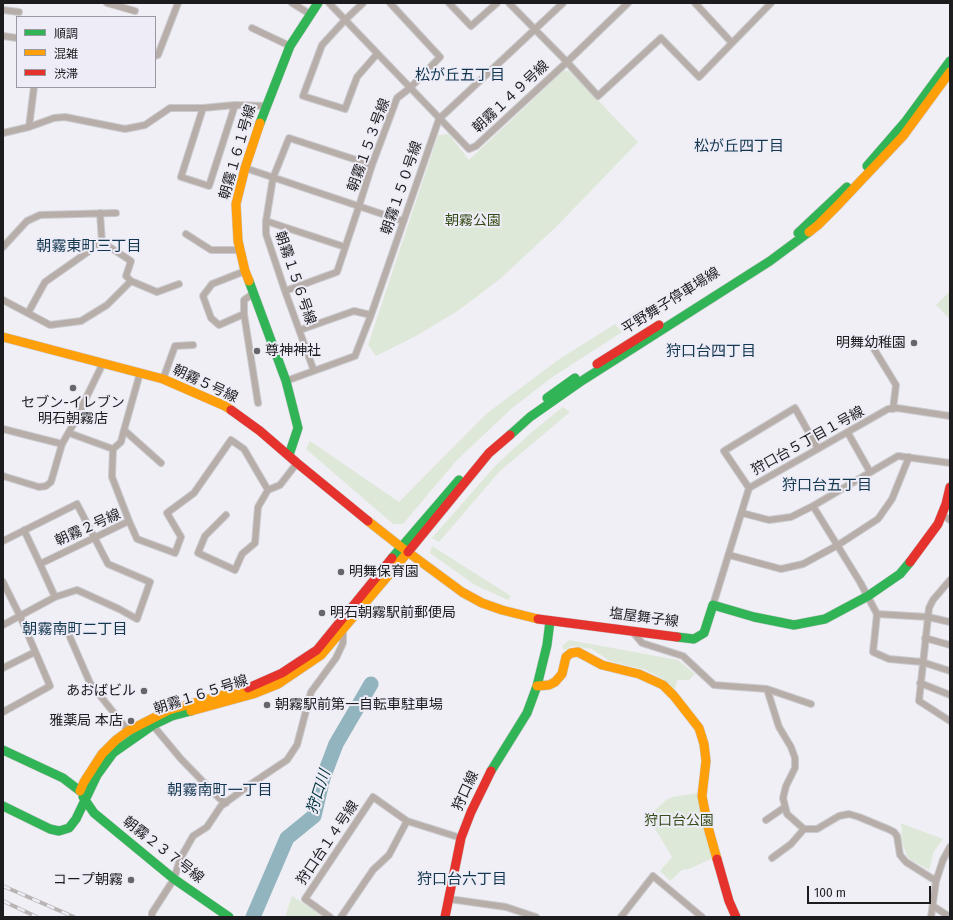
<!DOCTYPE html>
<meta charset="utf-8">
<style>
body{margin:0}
#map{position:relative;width:953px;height:920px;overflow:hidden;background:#f0eff5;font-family:"Fira Sans","Noto Sans JP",sans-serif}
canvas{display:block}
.frame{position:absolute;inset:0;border:4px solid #1c1c1f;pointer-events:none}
.legend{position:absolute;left:16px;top:16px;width:140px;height:72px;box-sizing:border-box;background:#eeedf7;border:1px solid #9a99a1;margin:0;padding:5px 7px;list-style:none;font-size:12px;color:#1c1c1f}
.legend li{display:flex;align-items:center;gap:8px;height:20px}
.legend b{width:20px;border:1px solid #9a99a1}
.scale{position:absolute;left:807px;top:886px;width:124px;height:18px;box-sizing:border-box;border:2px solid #1c1c1f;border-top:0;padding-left:5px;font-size:12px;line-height:14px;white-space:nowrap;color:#1c1c1f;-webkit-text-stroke:3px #eeedf7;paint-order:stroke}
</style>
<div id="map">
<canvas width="953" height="920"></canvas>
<div class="frame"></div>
<ul class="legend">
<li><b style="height:5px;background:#30b455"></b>順調</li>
<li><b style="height:5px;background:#ff9f0a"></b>混雑</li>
<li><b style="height:5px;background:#e5322d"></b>渋滞</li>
</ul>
<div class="scale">100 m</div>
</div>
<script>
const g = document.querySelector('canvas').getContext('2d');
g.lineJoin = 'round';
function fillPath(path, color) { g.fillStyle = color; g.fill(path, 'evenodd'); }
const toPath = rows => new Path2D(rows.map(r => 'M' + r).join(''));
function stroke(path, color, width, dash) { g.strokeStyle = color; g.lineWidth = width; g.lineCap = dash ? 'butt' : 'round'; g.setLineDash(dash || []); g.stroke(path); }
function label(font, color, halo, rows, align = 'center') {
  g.font = font + ' "Fira Sans","Noto Sans JP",sans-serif'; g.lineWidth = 4; g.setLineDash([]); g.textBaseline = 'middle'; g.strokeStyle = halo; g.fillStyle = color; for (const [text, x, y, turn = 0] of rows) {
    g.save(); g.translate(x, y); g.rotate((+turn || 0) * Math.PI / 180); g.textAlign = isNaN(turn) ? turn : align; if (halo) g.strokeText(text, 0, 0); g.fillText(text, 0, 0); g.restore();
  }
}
const green = toPath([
 [563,71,570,71,638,142,556,227,500,279,459,310,416,336,376,356,368,345,438,135,449,134,469,160],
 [710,272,713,276,634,324,629,315],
 [950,291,950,319,936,305],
 [615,324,622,332,551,378,511,409,456,461,403,524,393,524,306,449,310,441,399,502,486,414,558,360],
 [563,407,570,412,500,471,439,542,432,538,495,466,533,431],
 [432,546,511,596,508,600,475,585,430,553],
 [569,640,678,660,695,674,689,680,677,680,675,690,663,679,646,670,610,661,592,649,572,646,564,650,562,646],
 [698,793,698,802,713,858,689,869,682,870,670,881,660,871,672,857,648,817,666,800,673,797],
 [900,823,943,839,934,851,929,870,911,860,907,856,903,845,901,838,902,828],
 [292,896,325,917,285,917]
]);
const river = toPath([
 [253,917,287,838,314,816,323,778,336,744,371,684]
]);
const street = toPath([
 [107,3,135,11],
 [292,3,310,14],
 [329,3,469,149,476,146,567,62,628,3],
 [363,3,345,20,322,45,303,96,345,109,357,77,377,54],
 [449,3,471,26,497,3],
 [509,3,567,62,598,96,661,38,699,77,771,3],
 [695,3,732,43],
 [3,10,19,12],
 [252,28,290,46],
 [3,36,17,38],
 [155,56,158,55,178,3],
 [235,105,209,186,181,177,203,108,235,105,266,106],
 [29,127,34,87],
 [3,133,29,127,54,118,65,117,125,129,145,125,170,108,203,108],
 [245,168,403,221],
 [100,213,102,242,131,261,126,276,131,281],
 [266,221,345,247],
 [186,234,211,250,240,250],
 [3,247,27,221,40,215,116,213],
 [285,291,337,272,359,206,372,165,397,98,410,88,440,57,390,3],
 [254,293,244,300,244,314,258,403],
 [3,300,50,325,81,321,107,305,131,281,157,292,179,284],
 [28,313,45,282,102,242],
 [244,314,219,325,211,318,203,296,212,284,245,271],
 [300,330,354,311,371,315],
 [874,349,896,385,893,409],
 [314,371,285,291,266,234,266,221,273,178,289,138,372,165],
 [140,373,124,430,161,463],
 [163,379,175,346,193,345],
 [286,381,355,356,371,315,439,119,563,3],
 [3,429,62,444],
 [69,433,113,449,112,477,129,521],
 [848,433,870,472],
 [113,449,121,442,124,430],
 [3,476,39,487,46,486,51,482,62,444,74,423,103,363],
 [749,488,724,451,795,408,818,449],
 [813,506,860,582,877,614,928,617,950,622],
 [742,513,769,520,791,517,813,506,898,456,950,463],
 [226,515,205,536,198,553,235,570,242,554,255,543,258,507,268,490],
 [942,515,950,520],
 [24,530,40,564],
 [3,541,77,504,108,564,150,582,137,619,119,609,77,590,55,597],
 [729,555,781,569,803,564,838,545,878,519,892,499,909,457],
 [950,580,933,600,929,608,919,701,950,721],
 [3,582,20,616,50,686,3,712],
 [713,605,749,488,888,409,897,408,950,416],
 [877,614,873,652,889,659,922,662,950,671],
 [3,625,55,597,40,564,129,521,137,539,175,553,181,537,167,513,194,493,231,440,244,449,268,490,280,485,297,463],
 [66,628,90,683,130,733],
 [632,631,642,643,683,656,714,685,767,689,811,704],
 [925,638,950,645],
 [3,668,35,652],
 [920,683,950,695],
 [767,689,779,727,791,747,795,758,795,768,786,786,783,798,787,814,804,829,817,829,839,816,849,814,859,817,888,829,894,832,897,836,900,855,906,862,936,881],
 [151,723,181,759,219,798,226,803],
 [766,820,785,807],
 [772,858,791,844,804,829],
 [449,899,506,907,536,917],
 [933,906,950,917],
 [152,917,152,913,174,879,180,859,193,836,207,827,221,806,251,784,287,760,297,745,311,692,336,658,343,643,343,630],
 [330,917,305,899,373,797,407,821,461,838],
 [341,917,373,870,389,855,407,821],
 [621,917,653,876,702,917],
 [931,917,936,881,943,860,950,847]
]);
const fast = toPath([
 [260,123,290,46,318,3],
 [867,166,906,121,950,61],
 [798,233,847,187],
 [249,281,286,381,298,428,289,455],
 [547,398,575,378],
 [510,435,530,417,580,382,770,261,809,232],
 [392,558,459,480],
 [677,637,694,639,704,633,713,605,754,617,794,625,825,619,868,596,900,574,910,562],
 [3,750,63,778,80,791],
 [491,771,527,713,537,686,547,645,550,621],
 [83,797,94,813,174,879,229,917],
 [3,806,50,829,59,831,69,828,76,819,97,775,113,753,153,725,172,716,191,711]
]);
const slow = toPath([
 [809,232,818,225,837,206,903,136,950,72],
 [249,281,245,271,238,241,236,204,245,168,260,123],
 [3,337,163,379,225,406,231,410],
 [368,521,401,547,462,592,482,603,502,610,538,619],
 [537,686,549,685,555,682,562,674,566,657,571,653,578,652,602,665,639,674,663,685,674,696,699,728,704,744,706,761,702,796,708,827,717,859],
 [191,711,253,694,278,684,321,655,408,552],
 [80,791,84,782,102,754,116,740,128,731,169,710,248,688]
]);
const jam = toPath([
 [597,364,659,325],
 [231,410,260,431,297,463,368,521],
 [408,552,489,453,510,435],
 [910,562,938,524,946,504,950,487],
 [538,619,677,637],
 [248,688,282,673,317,650,392,558],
 [717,859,729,901,736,917],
 [445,917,461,838,471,812,491,771]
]);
const rail = toPath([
 [3,886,74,917],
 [3,901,37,917]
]);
const markers = [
 [914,343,4,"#66666a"],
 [257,351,4,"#66666a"],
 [73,388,4,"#66666a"],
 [341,572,4,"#66666a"],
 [322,613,4,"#66666a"],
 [144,691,4,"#66666a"],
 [267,705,4,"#66666a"],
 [131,721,4,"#66666a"],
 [131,880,4,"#66666a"]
];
const streetNames = [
 ["朝霧１４９号線",511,97,-43],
 ["朝霧１５３号線",369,145,-70],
 ["朝霧１６１号線",238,152,-74],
 ["朝霧１５０号線",402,188,-71],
 ["朝霧１５６号線",295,278,71],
 ["平野舞子停車場線",671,301,-32],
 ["朝霧５号線",205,384,25],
 ["狩口台５丁目１号線",808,441,-29],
 ["朝霧２号線",88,528,-24],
 ["塩屋舞子線",644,618,7],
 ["朝霧１６５号線",201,695,-18],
 ["狩口線",466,791,-65],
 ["狩口台１４号線",328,843,-56],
 ["朝霧２３７号線",163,850,38]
];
const parkNames = [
 ["朝霧公園",473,221],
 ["狩口台公園",679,821]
];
const poiNames = [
 ["明舞幼稚園",906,343],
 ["尊神神社",265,351,"left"],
 ["セブン-イレブン",73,403,"center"],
 ["明石朝霧店",73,419,"center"],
 ["明舞保育園",349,572,"left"],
 ["明石朝霧駅前郵便局",330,613,"left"],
 ["あおばビル",136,691],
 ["朝霧駅前第一自転車駐車場",275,705,"left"],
 ["雅薬局 本店",123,721],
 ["コープ朝霧",123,880]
];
const neighbourhoodNames = [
 ["松が丘五丁目",460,76],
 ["松が丘四丁目",739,147],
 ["朝霧東町三丁目",89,247],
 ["狩口台四丁目",711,352],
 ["狩口台五丁目",827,486],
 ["朝霧南町二丁目",75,630],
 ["朝霧南町一丁目",220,791],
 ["狩口台六丁目",462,880]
];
const waterNames = [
 ["狩口川",319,792,-72]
];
fillPath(green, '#dee8d8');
stroke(river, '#92b4be', 15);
stroke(street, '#cbcace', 8);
stroke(fast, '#cbcace', 10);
stroke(slow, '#cbcace', 10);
stroke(jam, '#cbcace', 10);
stroke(street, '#b7aeaa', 6);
stroke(fast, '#30b455', 9);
stroke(slow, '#ff9f0a', 9);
stroke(jam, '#e5322d', 9);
stroke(rail, '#b9b4b4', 4);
stroke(rail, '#eeedf7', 2.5, [8]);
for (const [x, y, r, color] of markers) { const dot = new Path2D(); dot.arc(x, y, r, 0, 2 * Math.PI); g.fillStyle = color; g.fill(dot); stroke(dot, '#eeedf7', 1.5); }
label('14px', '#1c1c1f', '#eeedf7', streetNames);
label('14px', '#344c16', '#eeedf7', parkNames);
label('14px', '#1c1c1f', '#eeedf7', poiNames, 'right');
label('15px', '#11364e', '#eeedf7', neighbourhoodNames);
label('italic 15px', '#02333d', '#eeedf7', waterNames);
</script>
